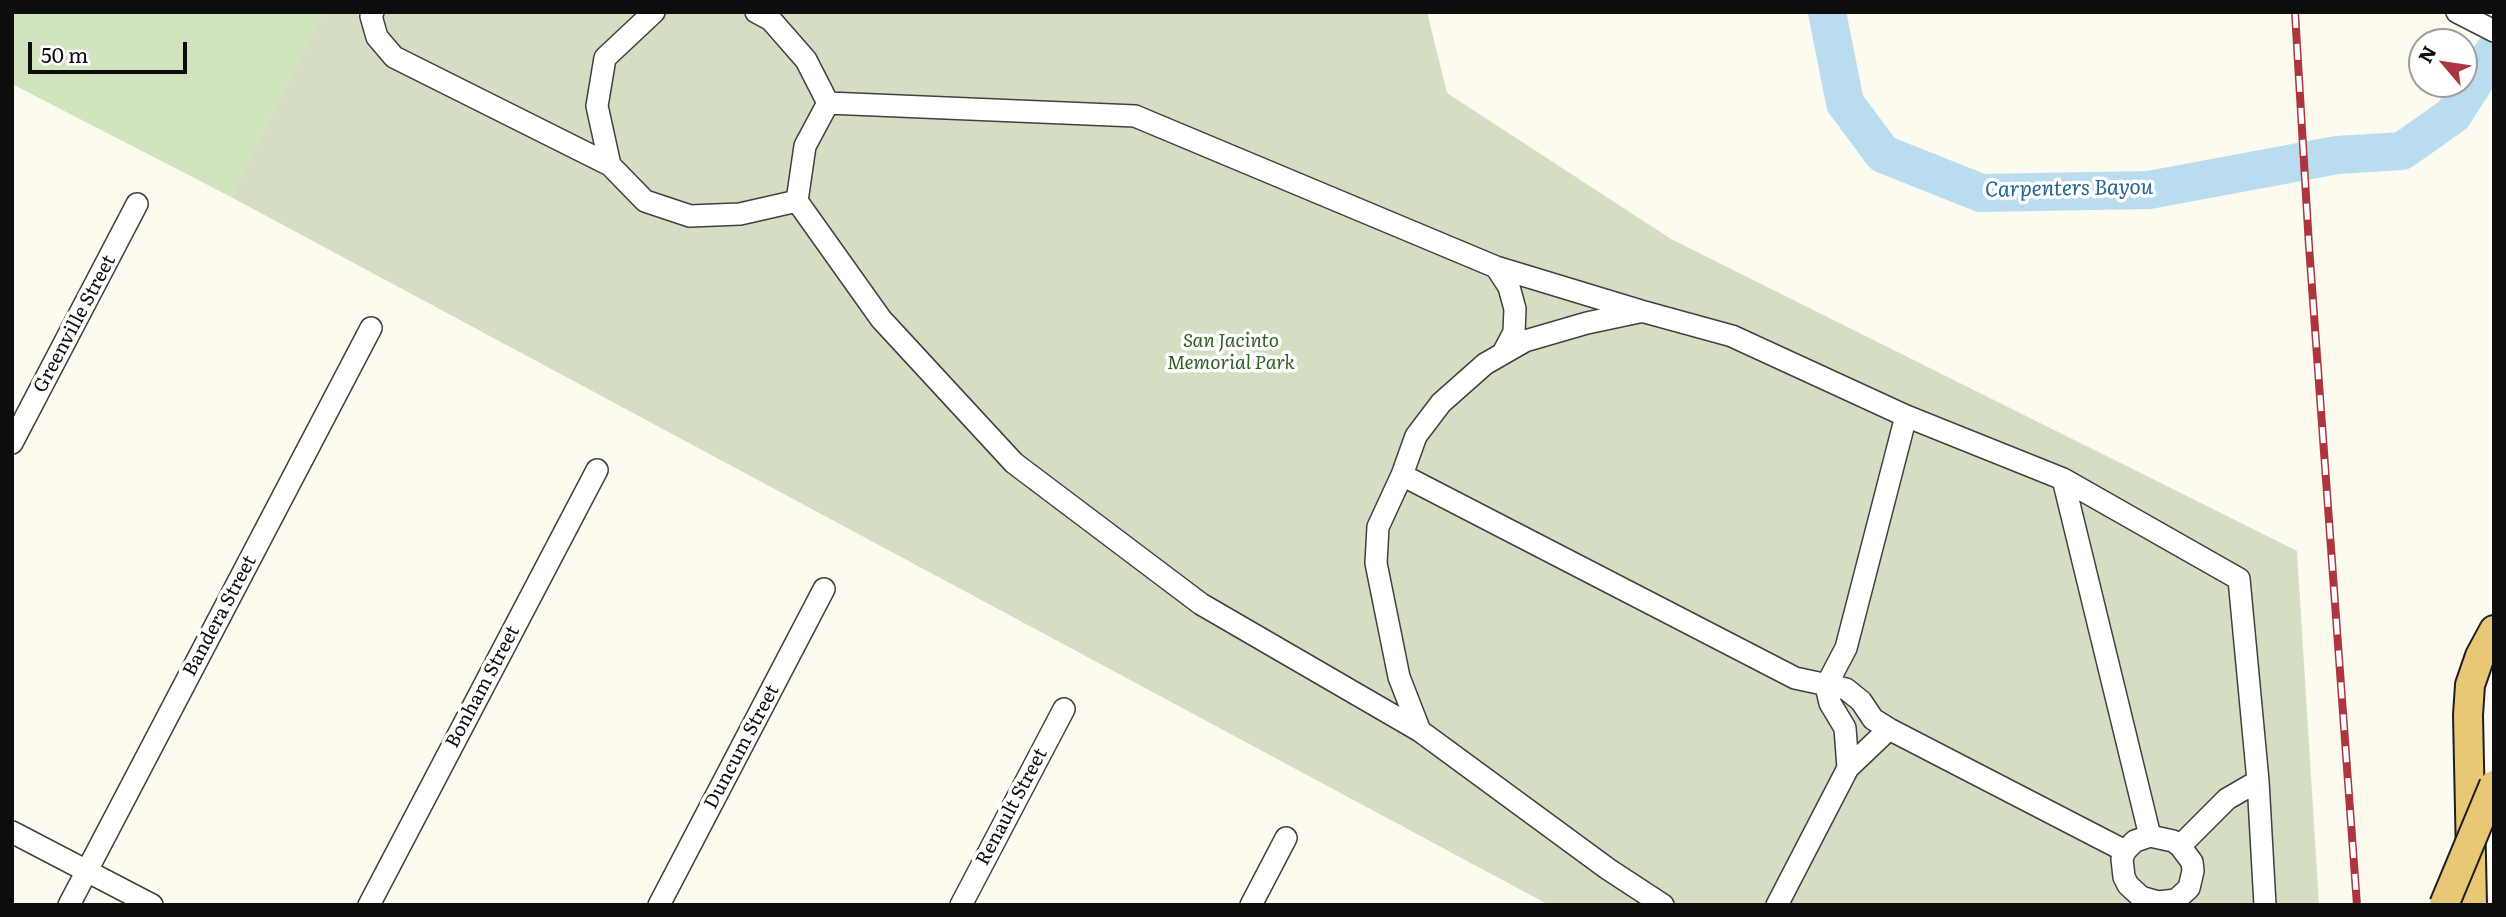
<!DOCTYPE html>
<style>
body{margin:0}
#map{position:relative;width:2506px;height:917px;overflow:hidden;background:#fdfaef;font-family:Literata,serif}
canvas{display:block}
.frame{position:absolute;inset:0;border:14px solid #0d0d0d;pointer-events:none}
.north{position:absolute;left:2408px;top:28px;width:70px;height:70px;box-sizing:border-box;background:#fff;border:2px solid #9e9e9e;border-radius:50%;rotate:299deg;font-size:19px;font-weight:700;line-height:28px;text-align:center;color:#0d0d0d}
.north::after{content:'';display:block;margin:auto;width:24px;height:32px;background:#ad353f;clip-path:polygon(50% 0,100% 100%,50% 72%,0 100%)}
.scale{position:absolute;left:28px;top:42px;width:159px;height:32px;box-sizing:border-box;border:4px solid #0d0d0d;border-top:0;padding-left:9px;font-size:21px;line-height:24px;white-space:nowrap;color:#0d0d0d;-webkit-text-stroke:5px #fff;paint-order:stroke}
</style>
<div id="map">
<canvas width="2506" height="917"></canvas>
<div class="frame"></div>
<div class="north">N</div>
<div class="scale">50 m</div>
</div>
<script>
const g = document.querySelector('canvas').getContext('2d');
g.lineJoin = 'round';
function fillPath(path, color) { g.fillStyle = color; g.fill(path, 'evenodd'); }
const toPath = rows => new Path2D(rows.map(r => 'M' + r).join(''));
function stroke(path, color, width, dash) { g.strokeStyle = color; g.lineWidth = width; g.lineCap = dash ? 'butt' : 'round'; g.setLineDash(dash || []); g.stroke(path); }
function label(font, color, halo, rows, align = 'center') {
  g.font = font + ' Literata,serif'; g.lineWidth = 7; g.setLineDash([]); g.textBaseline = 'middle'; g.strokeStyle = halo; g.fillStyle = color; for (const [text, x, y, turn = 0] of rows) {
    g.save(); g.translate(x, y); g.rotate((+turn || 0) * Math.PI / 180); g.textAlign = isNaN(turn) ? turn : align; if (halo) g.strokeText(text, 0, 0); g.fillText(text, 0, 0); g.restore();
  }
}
const green = toPath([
 [12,12,323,12,231,197,12,84]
]);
const cemetery = toPath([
 [323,12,1427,12,1447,93,1671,239,2297,551,2319,905,1549,905,231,197]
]);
const river = toPath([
 [1827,12,1845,103,1883,154,1981,193,2149,190,2337,155,2402,151,2453,115,2494,51]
]);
const minor = toPath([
 [373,12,371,16,377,37,394,57,610,165],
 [654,12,605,58,597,106,610,165,645,201,690,216,740,214,797,201],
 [756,12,771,20,806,60,828,103,805,146,797,201,881,319,1014,463,1201,604,1420,731],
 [2457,12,2494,31],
 [828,103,1135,116,1496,267,1641,311,1732,336,1906,416,2063,479,2150,836],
 [1496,267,1509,287,1515,309,1514,332,1503,353],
 [1639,312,1587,323,1525,341,1485,364,1441,403,1416,436,1402,475,1378,527,1376,563,1399,677,1420,731,1608,869,1663,905],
 [12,443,137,204],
 [1402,475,1795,678,1846,689,1861,701,1873,719,1889,729,2125,851],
 [2063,479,2239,579,2258,781,2227,799,2180,846],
 [1848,768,1845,728,1830,703,1826,686,1846,648,1906,416],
 [2258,781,2265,905],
 [12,832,152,905],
 [2150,836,2173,841,2180,846,2192,862,2193,871,2189,888,2176,900,2158,902,2141,897,2128,885,2124,877,2122,859,2125,851,2135,841,2150,836],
 [69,905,371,328],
 [369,905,597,470],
 [659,905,824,589],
 [961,905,1064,709],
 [1251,905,1286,838],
 [1777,905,1848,768,1889,729]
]);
const major = toPath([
 [2472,905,2468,715,2470,685,2480,656,2494,630]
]);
const rail = toPath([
 [2295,12,2309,246,2357,905]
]);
const majorBridge = toPath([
 [2444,905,2494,785]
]);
const streetNames = [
 ["Greenville Street",75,324,-62],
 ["Bandera Street",220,616,-62],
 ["Bonham Street",483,687,-62],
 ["Duncum Street",742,747,-62],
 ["Renault Street",1012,807,-62]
];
const parkNames = [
 ["San Jacinto",1231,341],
 ["Memorial Park",1231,363]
];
const waterNames = [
 ["Carpenters Bayou",2069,189,-1]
];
fillPath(green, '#d2e4bd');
fillPath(cemetery, '#d5ddc2');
stroke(river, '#b9dcef', 38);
stroke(minor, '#404040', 24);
stroke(major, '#1e1e1e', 32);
stroke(minor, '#fff', 21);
stroke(major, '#e8c874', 28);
stroke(rail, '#ad353f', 8);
stroke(rail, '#fff', 5, [16]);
stroke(majorBridge, '#1e1e1e', 32, []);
stroke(majorBridge, '#e8c874', 28);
label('19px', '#0d0d0d', '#fff', streetNames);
label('italic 19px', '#325d25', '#fff', parkNames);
label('italic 21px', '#256590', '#fff', waterNames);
</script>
